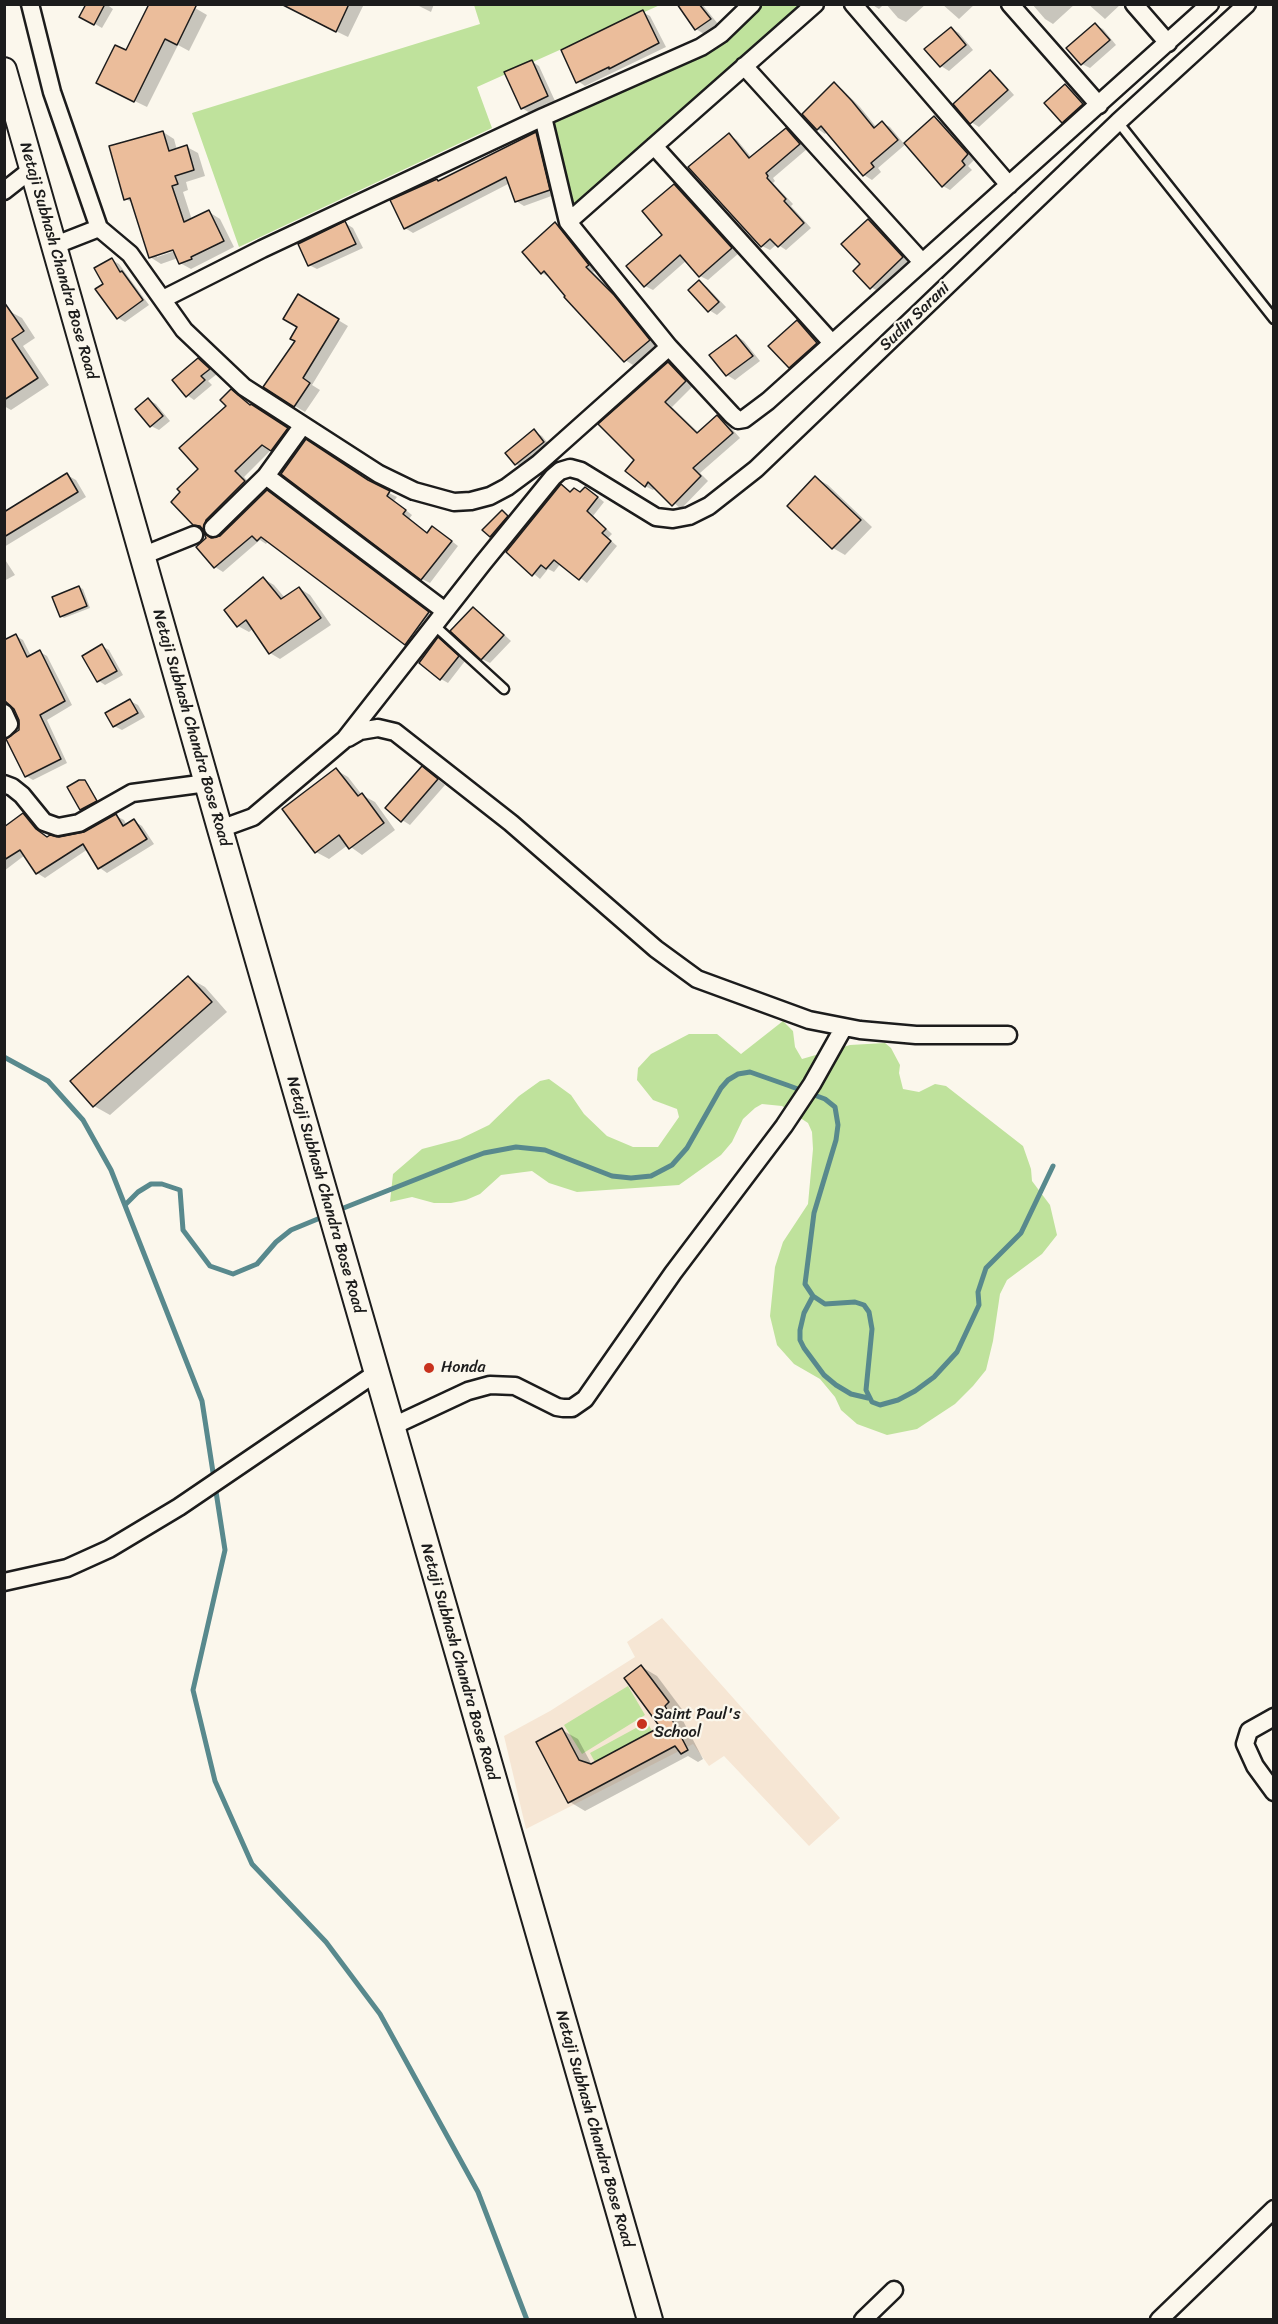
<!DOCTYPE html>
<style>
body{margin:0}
#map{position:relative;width:1278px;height:2324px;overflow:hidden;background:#fbf7ec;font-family:Sriracha,sans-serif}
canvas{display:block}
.frame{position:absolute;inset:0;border:6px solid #1c1c1c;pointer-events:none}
</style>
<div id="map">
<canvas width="1278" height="2324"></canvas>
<div class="frame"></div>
</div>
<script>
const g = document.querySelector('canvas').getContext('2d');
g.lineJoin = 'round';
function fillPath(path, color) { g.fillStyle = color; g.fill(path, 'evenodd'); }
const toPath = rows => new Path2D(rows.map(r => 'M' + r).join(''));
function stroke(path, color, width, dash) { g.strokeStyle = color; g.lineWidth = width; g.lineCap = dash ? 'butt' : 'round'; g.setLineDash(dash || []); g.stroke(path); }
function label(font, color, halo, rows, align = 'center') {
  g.font = font + ' Sriracha,sans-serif'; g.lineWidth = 4.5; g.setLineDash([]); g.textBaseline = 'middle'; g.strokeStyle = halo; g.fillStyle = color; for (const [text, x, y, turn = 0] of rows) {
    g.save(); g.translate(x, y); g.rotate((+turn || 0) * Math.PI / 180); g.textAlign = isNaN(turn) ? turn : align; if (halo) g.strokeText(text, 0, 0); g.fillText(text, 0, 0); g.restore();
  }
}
const built = toPath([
 [662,1618,840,1818,809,1846,724,1756,709,1766,693,1744,526,1829,504,1736,550,1711,635,1657,627,1642]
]);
const green = toPath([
 [474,5,660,5,477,87,492,128,239,247,192,113,480,24],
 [753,5,816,5,568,222,543,117,709,43],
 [783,1021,793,1031,795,1047,802,1059,850,1045,885,1043,891,1048,900,1065,899,1073,903,1089,919,1092,935,1084,946,1086,1023,1146,1031,1169,1032,1181,1050,1205,1057,1235,1042,1254,1007,1280,1000,1294,993,1341,986,1370,973,1386,955,1404,917,1429,887,1435,857,1424,841,1410,835,1397,820,1379,794,1364,777,1345,770,1316,775,1267,783,1242,808,1204,813,1149,812,1132,808,1123,782,1106,762,1104,755,1108,743,1119,732,1142,721,1155,679,1185,577,1192,549,1183,532,1171,501,1175,480,1194,466,1200,451,1203,434,1203,412,1197,390,1202,393,1174,422,1149,460,1139,489,1125,519,1096,540,1081,549,1079,571,1095,584,1114,607,1136,633,1147,658,1147,679,1117,677,1109,653,1100,637,1080,638,1068,651,1054,689,1034,717,1034,741,1054],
 [628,1686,645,1715,582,1754,564,1725],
 [647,1722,652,1731,595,1762,590,1753]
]);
const shadow = toPath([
 [88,4,106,4,113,9,102,28,81,16],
 [302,4,364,4,348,37,311,19],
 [415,4,434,4,431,12],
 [679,4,702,4,718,24,704,34,696,29],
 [871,4,884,4,879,9],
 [886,4,926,4,906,22,898,18],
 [942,4,975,4,959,19],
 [1032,4,1075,4,1053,24,1045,19],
 [1088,4,1121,4,1105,19],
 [195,8,207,15,189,51,178,45,147,107,110,89,127,52],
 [642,12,650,16,666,47,585,86,578,81],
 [1095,25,1103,29,1116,45,1090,68,1082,64,1068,48],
 [951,28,959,33,973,50,949,71,941,66],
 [531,61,539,66,555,101,530,113,522,108],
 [990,72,998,77,1014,95,979,127,971,122],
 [834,84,842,89,860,107,877,128,883,123,890,127,905,145,935,118,942,123,975,159,968,166,972,170,950,190,943,186,907,143,878,168,881,172,872,180,864,175,827,132,825,134,818,129],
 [1065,86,1073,91,1089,109,1070,126,1063,122],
 [786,130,794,134,807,149,773,178,775,181,773,183,793,204,791,206,811,228,786,250,777,244,770,250,762,246,729,135,737,140,752,158],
 [163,132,174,139,177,150,187,147,198,153,205,176,186,182,188,190,183,192,192,220,209,212,220,219,234,247,191,269,180,263,178,258,161,264,150,257,133,203,126,199],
 [180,246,181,249,157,257,157,254],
 [535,134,543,138,557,194,524,206,516,201,510,183,413,233,405,228,439,182],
 [674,186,682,190,739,253,708,280,700,276,687,260,653,290,645,286,665,235],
 [868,220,876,225,910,262,879,292,871,287,862,264],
 [345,223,353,228,363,248,317,269,309,265],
 [556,224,563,228,596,270,593,272,622,302,657,345,633,365,625,360,549,277,542,273],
 [112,260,119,264,149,305,125,322,118,318,105,285],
 [700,282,707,287,726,307,717,315,709,310],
 [298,296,348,326,312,385,320,390,305,412,295,406,297,341,299,327],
 [9,311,22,318,35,338,23,346,49,385,11,410,4,406,4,314],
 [797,322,805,326,824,348,798,372,790,367],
 [737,336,744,341,760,361,735,380,727,375],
 [198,359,217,374,208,381,212,385,194,400,187,395],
 [669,364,676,368,693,386,672,407,699,433,717,417,725,421,740,438,700,473,708,481,681,509,656,487,653,490,645,486,636,460],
 [231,391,296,434,281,456,271,450,244,477,254,487,207,530,194,524,200,469,228,407],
 [149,400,156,404,170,421,159,430,151,426],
 [534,431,542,436,551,447,524,468,516,464],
 [67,475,76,480,86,497,4,547,4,514],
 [816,478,828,485,872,527,845,555,833,548,789,506],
 [371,484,397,497,394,501,412,515,409,519,428,534,440,532,458,546,430,583,422,579],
 [592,492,604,502,593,516,612,534,608,538,617,546,587,583,561,563,554,572,548,569,540,579,508,552,572,493],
 [275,496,436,618,414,648,268,541,266,544,260,540,223,572,215,567,198,547,221,537],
 [502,512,515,521,499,541,484,530],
 [4,558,15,575,4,581],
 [264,579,274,585,285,598,299,588,310,595,331,625,280,659,270,653,253,629,249,632,238,626,226,610],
 [79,587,83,589,90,608,64,618,61,616],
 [473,609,481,613,511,641,490,663,482,659],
 [16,636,23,640,31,656,40,652,47,656,72,705,47,720,67,763,33,780,26,776,21,731],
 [438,639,465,661,448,683,441,679],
 [102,646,109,650,123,675,105,685,99,681,84,657],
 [130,701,138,705,145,717,122,730,114,726],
 [336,770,348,777,362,795,375,802,395,830,362,855,348,845,329,859,316,852,284,810],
 [430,773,445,785,410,825,402,820],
 [84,782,88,784,99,803,85,811,81,809],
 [23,815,31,819,48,838,60,839,84,834,116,816,124,820,127,826,134,821,142,826,154,844,107,873,100,868,88,849,45,878,37,873,25,855,4,871,4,828],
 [189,978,205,987,227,1012,110,1115,94,1106],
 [642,1667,657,1676,684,1712,680,1715,703,1759,698,1762,688,1756,585,1811,570,1802,562,1730,578,1739,592,1765,663,1727]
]);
const stream = toPath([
 [4,1057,48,1081,83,1120,111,1170,202,1401,225,1550,193,1690,215,1781,252,1864,326,1942,380,2014,478,2192,527,2320],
 [125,1205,138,1192,151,1184,162,1184,180,1190,183,1230,210,1266,233,1274,257,1264,276,1242,291,1230,325,1216],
 [336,1211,465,1160,484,1153,516,1147,545,1150,612,1176,631,1178,651,1176,672,1165,687,1148,721,1088,728,1080,738,1074,750,1072,787,1085,825,1099,835,1107,838,1125,836,1140,814,1213,805,1284,813,1296,825,1304,855,1302,864,1305,869,1312,872,1329,866,1390,872,1402,880,1405,898,1400,915,1391,934,1377,957,1352,979,1305,978,1292,986,1268,1021,1233,1053,1166],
 [813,1296,804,1313,800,1330,800,1340,804,1348,824,1375,836,1385,851,1394,868,1398]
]);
const building = toPath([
 [86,4,105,4,94,25,79,17,86,4],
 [149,4,197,4,177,45,165,39,134,102,96,83,115,45,126,50,149,4],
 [281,4,349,4,336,32,281,4],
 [677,4,699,4,711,19,695,30,677,4],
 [643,10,659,43,609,69,609,67,576,83,561,50,643,10],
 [1095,23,1110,40,1081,65,1066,48,1095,23],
 [951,27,966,45,940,67,924,49,951,27],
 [532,60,548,96,521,109,504,72,532,60],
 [990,70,1008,90,970,124,953,104,990,70],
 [834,82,852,101,874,128,882,121,898,140,871,163,874,167,863,176,821,126,817,130,802,114,834,82],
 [1065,84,1083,104,1062,123,1044,103,1065,84],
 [934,116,968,154,962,161,965,165,942,187,904,143,934,116],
 [786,128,800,144,766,173,768,176,767,178,786,199,784,201,804,223,778,247,770,239,761,247,688,167,729,133,749,158,786,128],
 [163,131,169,151,187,145,194,170,175,176,178,184,172,186,184,222,209,210,224,241,191,257,192,259,179,264,173,250,149,258,130,198,124,200,109,146,163,131],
 [536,132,550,190,515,202,506,177,404,229,390,200,437,179,438,181,536,132],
 [674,184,732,248,699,277,680,255,644,287,626,266,662,235,642,211,674,184],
 [868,219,903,257,870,289,853,271,860,264,841,244,868,219],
 [345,221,356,244,308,266,298,244,345,221],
 [555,222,589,265,586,267,614,295,650,340,624,362,564,297,565,296,544,271,541,274,522,252,555,222],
 [112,258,120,272,122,271,143,300,117,319,95,289,103,284,94,268,112,258],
 [699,280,719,302,708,312,688,290,699,280],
 [298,294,339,319,303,378,310,383,294,407,263,387,295,341,290,339,297,327,283,319,298,294],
 [4,302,24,331,12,339,38,378,4,400,4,302],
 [797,320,817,343,789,368,768,346,797,320],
 [736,335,753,356,726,376,709,355,736,335],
 [198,358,210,369,201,376,205,380,186,397,172,380,198,358],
 [668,362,686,381,665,402,697,433,717,415,733,433,693,468,701,476,672,506,648,482,645,487,625,471,634,460,598,424,668,362],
 [231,389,250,405,251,404,288,428,271,451,262,445,235,471,245,481,206,520,203,530,200,526,193,525,171,502,180,492,177,489,198,469,179,448,226,406,220,400,231,389],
 [148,398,163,416,150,427,135,409,148,398],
 [534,429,544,442,515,465,505,453,534,429],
 [306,439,368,480,390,491,387,496,406,510,403,514,427,533,432,526,452,541,421,580,281,474,306,439],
 [67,473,78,492,4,537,4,512,67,473],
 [815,476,861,520,832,549,787,506,815,476],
 [561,484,570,492,574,488,580,492,585,487,598,497,587,511,606,529,602,533,611,541,579,580,554,560,546,569,541,565,532,576,506,552,561,484],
 [267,490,429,612,405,645,261,537,257,541,252,536,214,568,196,547,206,538,204,533,211,538,220,536,267,490],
 [502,510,508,516,490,537,482,530,502,510],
 [263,577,281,599,299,587,321,618,269,654,246,620,237,627,224,610,263,577],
 [79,586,87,606,60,617,52,597,79,586],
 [473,607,504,635,481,660,450,631,473,607],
 [16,634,27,657,40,650,65,701,40,715,61,759,25,777,6,739,19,730,19,720,14,709,4,700,4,640,16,634],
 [438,637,459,656,440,680,419,663,438,637],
 [102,644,117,671,97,682,82,656,102,644],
 [130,699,138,713,113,727,105,713,130,699],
 [422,766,438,779,401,822,385,808,422,766],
 [336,768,358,796,362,793,384,823,349,849,339,835,315,853,282,809,336,768],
 [79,780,85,780,97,801,80,810,67,787,79,780],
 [23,813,36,829,47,837,50,835,59,837,84,832,116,814,123,826,134,819,147,839,98,869,83,844,36,874,20,850,4,860,4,827,23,813],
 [188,976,212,1002,93,1107,70,1081,188,976],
 [641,1665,669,1702,665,1706,688,1750,681,1754,675,1746,568,1803,536,1742,562,1728,579,1760,591,1764,660,1727,624,1678,641,1665]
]);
const lane = toPath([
 [1118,122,1274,319],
 [434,625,504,689]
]);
const street = toPath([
 [30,4,52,92,99,228,130,254,184,330,244,387,379,474,414,491,454,502,471,501,490,496,507,487,538,464,669,347],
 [853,4,1009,185],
 [1010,4,1099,105],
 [1134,4,1168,43],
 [744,66,922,262],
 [543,117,568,222,669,347,732,415,738,420,744,419,768,401,1210,4],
 [654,146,832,343],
 [4,191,32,169],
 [568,222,815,4],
 [53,246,99,228],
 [163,299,262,249,543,117,701,47,721,34,752,4],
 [266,476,445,611],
 [213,528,266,476,303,425],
 [142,556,194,535],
 [4,713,9,724,4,729],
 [348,738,360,731,378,728,395,732,511,823,656,949,697,979,809,1020,860,1030,916,1035,1008,1035],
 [4,784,12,787,22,795,44,822,58,827,79,823,132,793,207,783],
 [220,829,253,817,345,739,483,563,553,477,560,471,570,468,581,471,656,517,673,519,689,516,709,506,756,469,1118,122,1247,4],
 [391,1427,468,1391,490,1385,515,1386,557,1407,563,1408,572,1408,585,1399,673,1273,784,1126,812,1084,844,1027],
 [4,1582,67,1568,109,1549,179,1507,376,1373],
 [1274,1717,1249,1731,1245,1744,1255,1766,1274,1792],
 [863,2320,894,2290],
 [1159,2320,1274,2209]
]);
const secondary = toPath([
 [4,70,220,829,650,2320]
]);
const markers = [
 [429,1368,6,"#c8321e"],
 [642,1724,6,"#c8321e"]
];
const streetNames = [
 ["Netaji Subhash Chandra Bose Road",58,261,74],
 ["Sudin Sarani",915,317,-44],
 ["Netaji Subhash Chandra Bose Road",191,728,74],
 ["Netaji Subhash Chandra Bose Road",325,1195,74],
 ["Netaji Subhash Chandra Bose Road",459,1662,74],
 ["Netaji Subhash Chandra Bose Road",594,2129,74]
];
const poiNames = [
 ["Honda",441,1368],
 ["Saint Paul's",654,1715],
 ["School",654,1733]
];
fillPath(built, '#f6e6d4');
fillPath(green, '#bfe29c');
fillPath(shadow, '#0003');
stroke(stream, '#58898d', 5);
fillPath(building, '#ebbd9b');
stroke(building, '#1c1c1c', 1.5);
stroke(lane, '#1c1c1c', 13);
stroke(street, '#1c1c1c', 21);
stroke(secondary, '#1c1c1c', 28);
stroke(lane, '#fbf7ec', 8);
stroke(street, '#fbf7ec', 16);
stroke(secondary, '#fbf7ec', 24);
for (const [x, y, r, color] of markers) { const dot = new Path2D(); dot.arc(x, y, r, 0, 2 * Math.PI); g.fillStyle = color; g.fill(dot); stroke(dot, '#fbf7ec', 2); }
label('16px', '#1c1c1c', '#fbf7ec', streetNames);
label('16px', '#1c1c1c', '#fbf7ec', poiNames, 'left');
</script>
